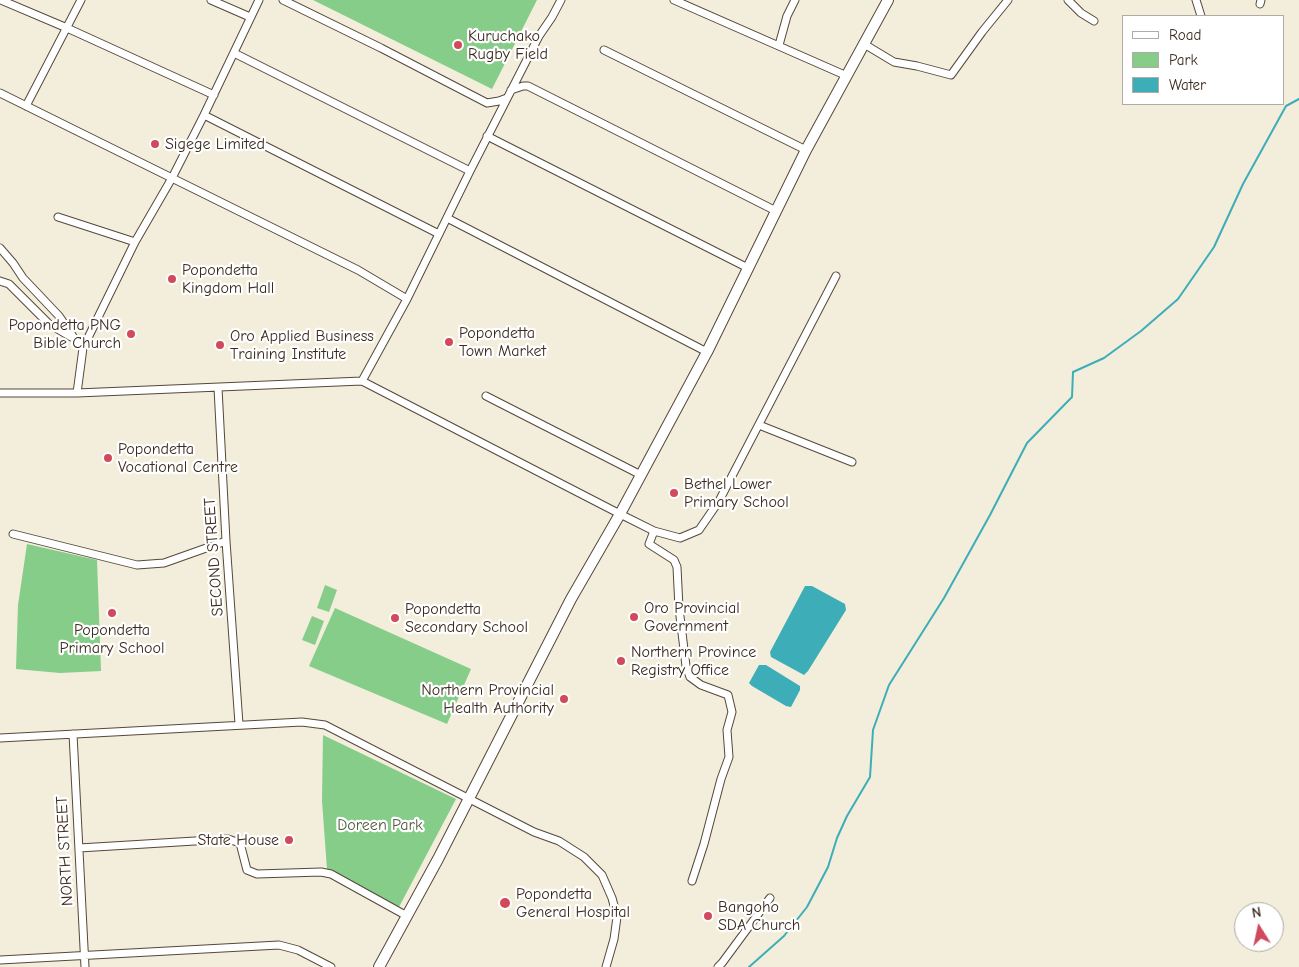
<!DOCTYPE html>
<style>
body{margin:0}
#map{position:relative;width:1299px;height:967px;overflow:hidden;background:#f2eedb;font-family:"Comic Neue",sans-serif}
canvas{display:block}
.legend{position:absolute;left:1122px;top:15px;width:162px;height:90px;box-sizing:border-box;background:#fff;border:1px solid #b1aaa5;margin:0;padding:6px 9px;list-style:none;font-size:15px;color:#3b2a1e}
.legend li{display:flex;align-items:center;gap:10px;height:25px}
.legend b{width:25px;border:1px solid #b1aaa5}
.north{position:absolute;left:1234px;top:902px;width:50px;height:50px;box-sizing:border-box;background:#fff;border:1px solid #b1aaa5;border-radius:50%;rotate:350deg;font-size:14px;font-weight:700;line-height:20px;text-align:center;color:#3b2a1e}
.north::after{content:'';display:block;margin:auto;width:18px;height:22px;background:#d1495b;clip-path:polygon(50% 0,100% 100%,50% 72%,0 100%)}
</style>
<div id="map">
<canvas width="1299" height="967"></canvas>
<ul class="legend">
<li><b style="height:6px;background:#fff"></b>Road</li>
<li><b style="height:14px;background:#85cd88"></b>Park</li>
<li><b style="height:14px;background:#3dadb8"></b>Water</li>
</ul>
<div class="north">N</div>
</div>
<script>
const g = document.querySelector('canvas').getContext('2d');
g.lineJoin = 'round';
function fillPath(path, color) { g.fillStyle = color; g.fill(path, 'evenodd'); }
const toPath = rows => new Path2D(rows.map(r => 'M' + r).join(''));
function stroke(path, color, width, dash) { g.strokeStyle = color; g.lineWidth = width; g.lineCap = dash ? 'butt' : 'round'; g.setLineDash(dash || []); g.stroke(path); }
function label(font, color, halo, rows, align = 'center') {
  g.font = font + ' "Comic Neue",sans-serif'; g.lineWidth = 4.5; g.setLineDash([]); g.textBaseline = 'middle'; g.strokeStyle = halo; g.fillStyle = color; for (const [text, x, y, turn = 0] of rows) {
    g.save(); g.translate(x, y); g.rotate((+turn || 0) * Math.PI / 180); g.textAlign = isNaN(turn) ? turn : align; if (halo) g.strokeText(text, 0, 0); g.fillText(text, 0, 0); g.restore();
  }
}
const green = toPath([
 [313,0,537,0,492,89],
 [27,544,97,560,101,671,60,673,16,669,18,605],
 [325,585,337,590,329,612,317,608],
 [335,608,471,669,447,724,309,666],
 [312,616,324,621,315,645,302,640],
 [323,735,456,799,399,907,327,869,322,801]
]);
const water = toPath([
 [805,586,812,586,845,604,846,610,808,671,804,675,771,657,770,652],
 [759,665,766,665,800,686,800,690,791,707,786,706,752,686,749,683]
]);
const stream = toPath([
 [749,967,784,936,807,907,828,867,837,838,847,816,870,777,873,730,889,685,944,598,990,515,1027,443,1072,397,1073,372,1104,358,1141,331,1178,299,1214,247,1243,184,1286,106,1299,99]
]);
const minor = toPath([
 [1,0,67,28,214,95],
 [211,0,250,17],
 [283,0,381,48,487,103,499,101,507,98],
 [674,0,847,76],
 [1068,0,1081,13,1094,21],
 [1196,0,1201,16],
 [1260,4,1261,0],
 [864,44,894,62,917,66,951,75,982,32,1008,0],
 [779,45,787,16,795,0],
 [604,50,806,150],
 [234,53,470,171],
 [511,90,523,86,528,86,776,211],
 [0,93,358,270,407,299],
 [26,106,81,0],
 [204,115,439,234],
 [487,136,748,268],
 [58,217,135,242],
 [447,218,707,352],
 [0,248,13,263,23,278,59,316,74,338,83,348],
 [0,281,9,284,49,324,71,337],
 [362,381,407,299,470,171,539,36,552,17,561,0],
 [218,388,226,541,239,724],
 [0,393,77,393,362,381,620,514,654,531,680,538,699,530,719,501,836,276],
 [77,393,83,348,135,242,172,178,204,115,259,0],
 [486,396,641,475],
 [759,425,852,462],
 [654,531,649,544,674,560,677,567,679,608,686,666,690,677,701,685,728,695,732,712,727,730,729,757,721,779,704,844,692,881],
 [13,534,137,565,164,563,226,541],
 [73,734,85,967],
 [0,738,302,722,325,725,534,832,559,841,584,857,602,875,612,898,617,917,614,939,606,967],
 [79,848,228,839,240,843,247,870,257,874,321,872,331,874,407,916],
 [0,960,279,945,298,950,331,967],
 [718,967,722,963,770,898]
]);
const secondary = toPath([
 [379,967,438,859,571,599,620,514,707,352,806,150,888,0]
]);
const markers = [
 [458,45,5,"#d1495b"],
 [155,144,5,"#d1495b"],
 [172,279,5,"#d1495b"],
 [131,334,5,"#d1495b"],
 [449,342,5,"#d1495b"],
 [220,345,5,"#d1495b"],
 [108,458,5,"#d1495b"],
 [674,493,5,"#d1495b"],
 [112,613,5,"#d1495b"],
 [634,617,5,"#d1495b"],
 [395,618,5,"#d1495b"],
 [621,661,5,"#d1495b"],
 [564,699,5,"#d1495b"],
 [289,840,5,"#d1495b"],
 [505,903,6,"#d1495b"],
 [708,916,5,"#d1495b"]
];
const poiNames = [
 ["Kuruchako",468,36],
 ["Rugby Field",468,54],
 ["Sigege Limited",165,144],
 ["Popondetta",182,270],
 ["Kingdom Hall",182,288],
 ["Popondetta PNG",121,325,"right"],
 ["Bible Church",121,343,"right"],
 ["Popondetta",459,333],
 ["Town Market",459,351],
 ["Oro Applied Business",230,336],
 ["Training Institute",230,354],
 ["Popondetta",118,449],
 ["Vocational Centre",118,467],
 ["Bethel Lower",684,484],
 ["Primary School",684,502],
 ["Oro Provincial",644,608],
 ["Government",644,626],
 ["Popondetta",405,609],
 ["Secondary School",405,627],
 ["Popondetta",112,630,"center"],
 ["Primary School",112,648,"center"],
 ["Northern Province",631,652],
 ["Registry Office",631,670],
 ["Northern Provincial",554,690,"right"],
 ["Health Authority",554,708,"right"],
 ["State House",279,840,"right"],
 ["Popondetta",516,894],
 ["General Hospital",516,912],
 ["Bangoho",718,907],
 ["SDA Church",718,925]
];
const streetNames = [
 ["SECOND STREET",214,557,-94],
 ["NORTH STREET",65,851,-93]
];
const parkNames = [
 ["Doreen Park",380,825]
];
fillPath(green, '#85cd88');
fillPath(water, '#3dadb8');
stroke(stream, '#3dadb8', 2);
stroke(minor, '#56473a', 9);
stroke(secondary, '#56473a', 12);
stroke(minor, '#fff', 7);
stroke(secondary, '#fff', 10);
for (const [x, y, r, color] of markers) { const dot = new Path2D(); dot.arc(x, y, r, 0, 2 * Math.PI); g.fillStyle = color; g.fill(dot); stroke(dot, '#fff', 2); }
label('16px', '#3b2a1e', '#fff', poiNames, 'left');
label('16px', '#3b2a1e', '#fff', streetNames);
label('16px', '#515b3e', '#fff', parkNames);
</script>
